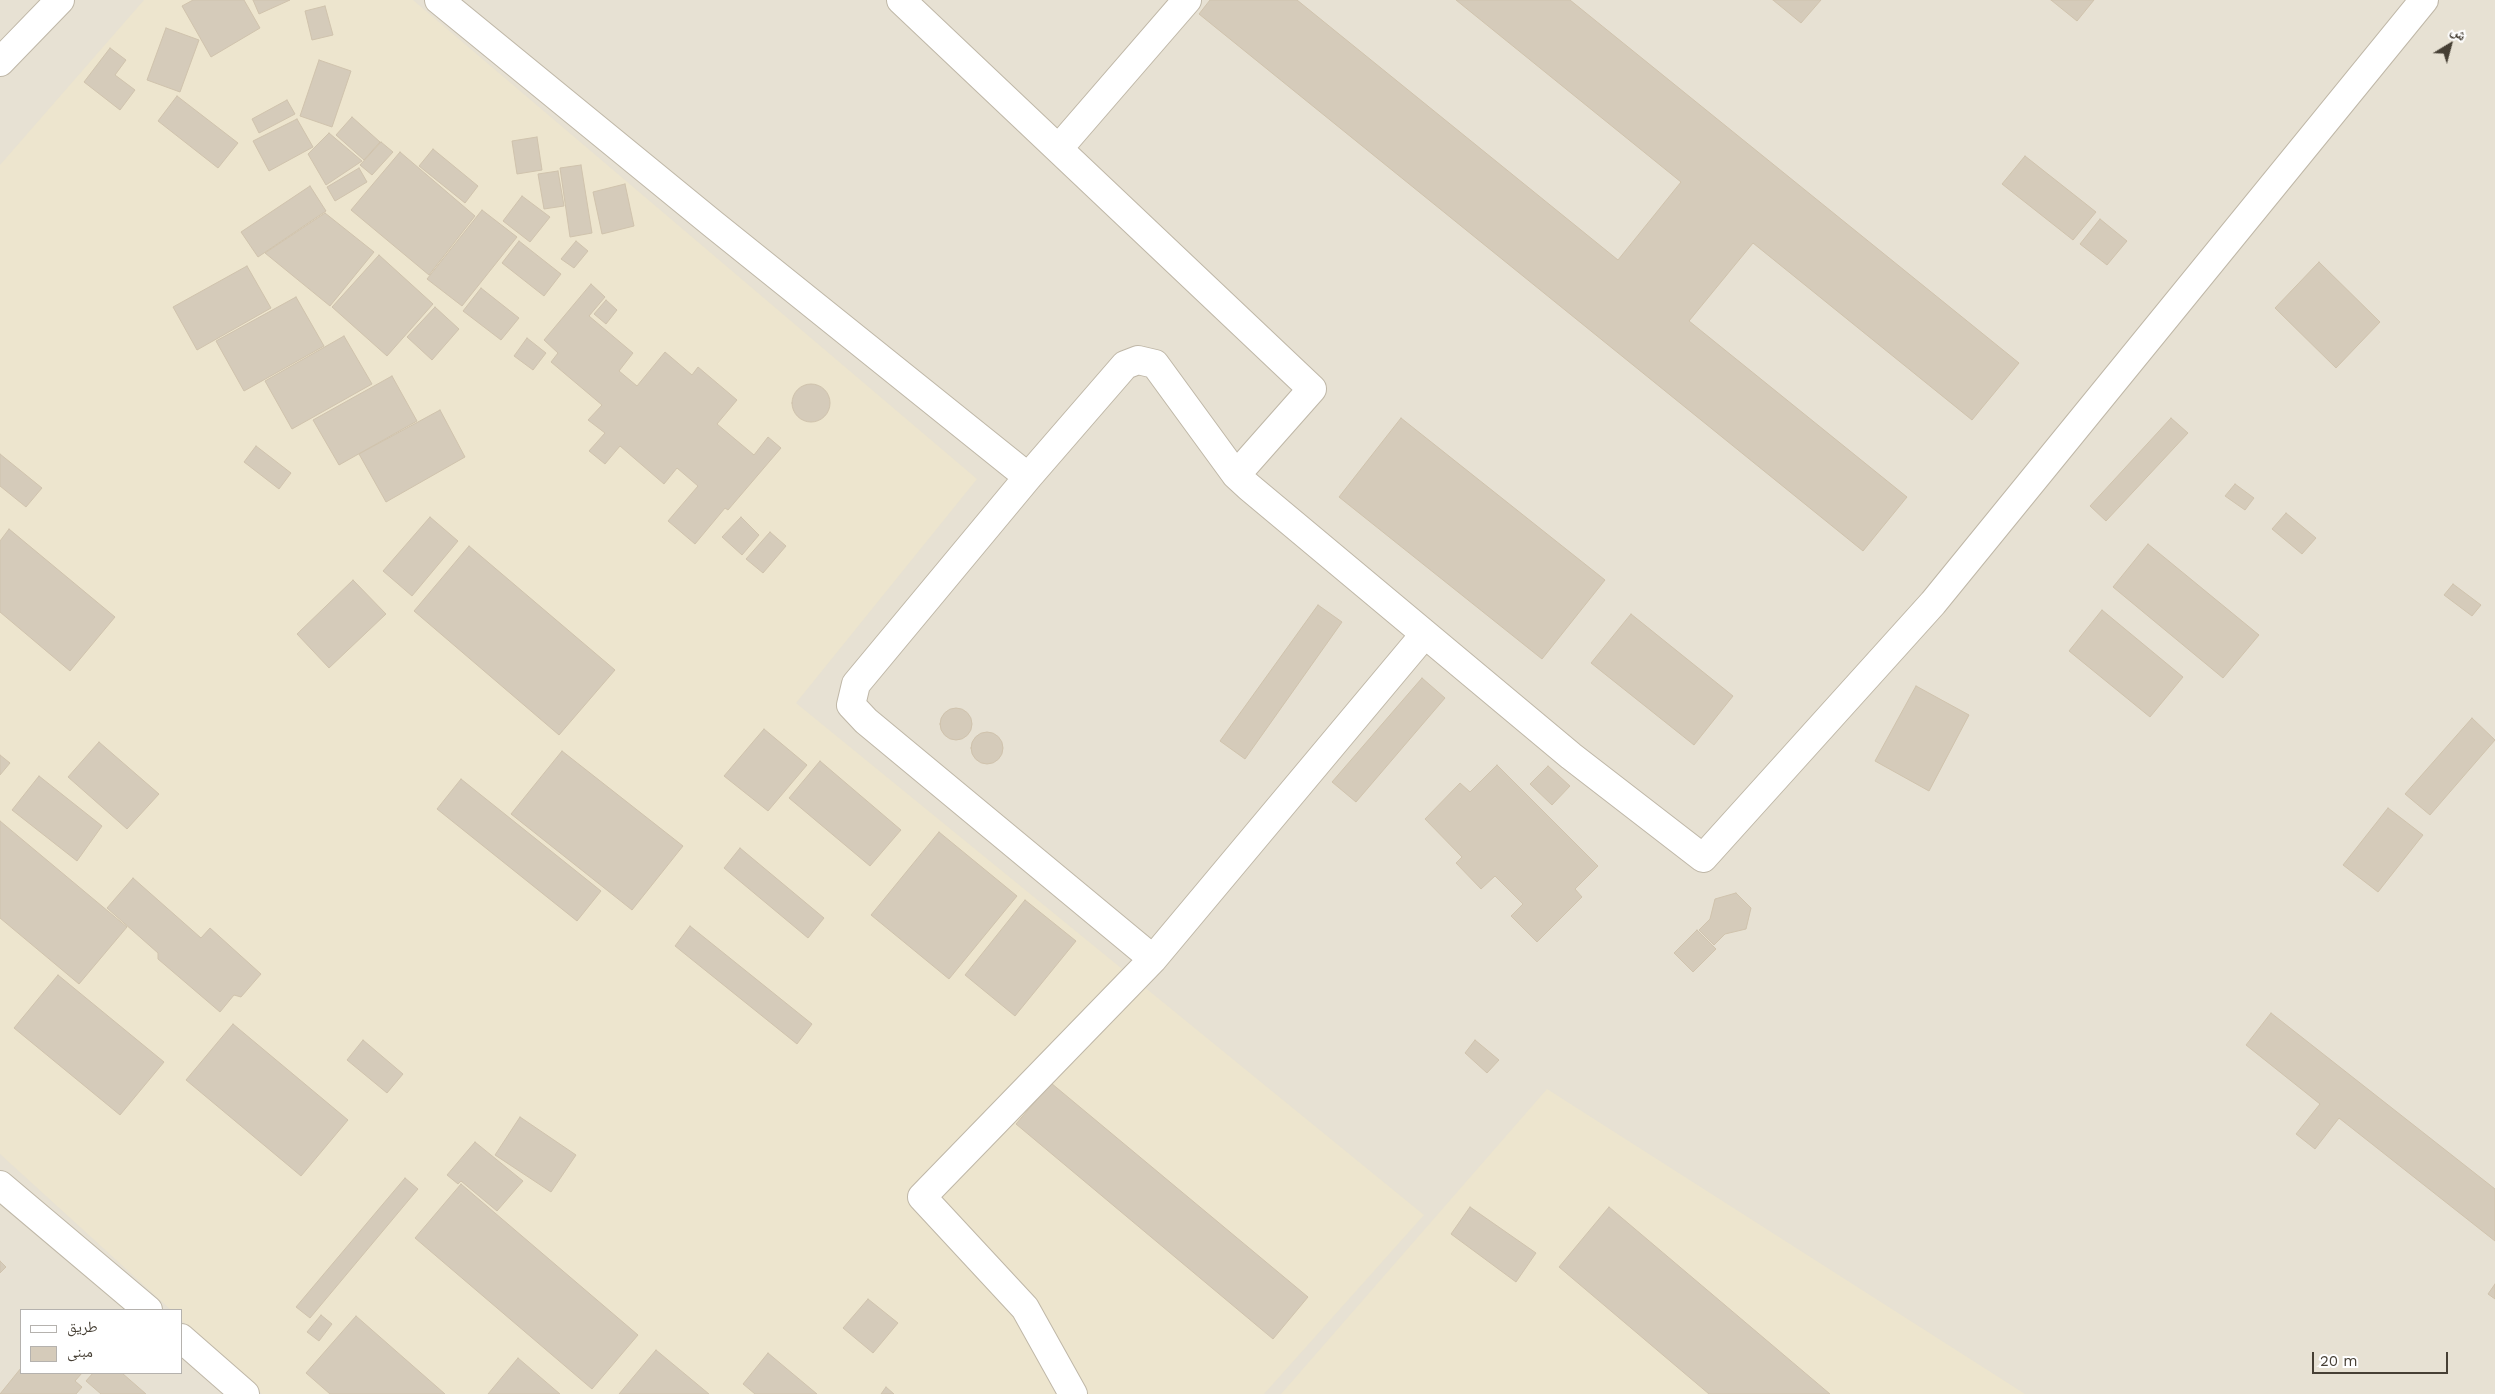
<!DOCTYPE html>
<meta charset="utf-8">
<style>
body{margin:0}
#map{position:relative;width:2495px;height:1394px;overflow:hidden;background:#f3efe5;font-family:"Work Sans","Noto Naskh Arabic",sans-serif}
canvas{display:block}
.legend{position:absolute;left:20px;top:1309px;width:162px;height:65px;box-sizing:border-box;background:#fff;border:1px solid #b5b2ae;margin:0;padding:6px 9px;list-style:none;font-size:15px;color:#463f34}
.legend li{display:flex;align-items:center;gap:10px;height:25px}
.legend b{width:25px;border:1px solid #b5b2ae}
.north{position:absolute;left:2425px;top:20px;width:50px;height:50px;-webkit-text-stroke:4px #fff;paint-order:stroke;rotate:37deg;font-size:14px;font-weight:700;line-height:20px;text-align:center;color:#463f34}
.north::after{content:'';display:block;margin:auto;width:18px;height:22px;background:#463f34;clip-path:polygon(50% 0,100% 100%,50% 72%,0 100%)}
.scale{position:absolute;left:2312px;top:1352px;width:136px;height:22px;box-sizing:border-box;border:2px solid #463f34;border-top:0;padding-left:6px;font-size:15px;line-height:18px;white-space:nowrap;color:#463f34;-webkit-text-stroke:4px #fff;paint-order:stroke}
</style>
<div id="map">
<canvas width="2495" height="1394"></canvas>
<ul class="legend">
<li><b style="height:6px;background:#fff"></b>طريق</li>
<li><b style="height:14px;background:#d5cbba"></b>مبنى</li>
</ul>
<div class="north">ش</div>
<div class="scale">20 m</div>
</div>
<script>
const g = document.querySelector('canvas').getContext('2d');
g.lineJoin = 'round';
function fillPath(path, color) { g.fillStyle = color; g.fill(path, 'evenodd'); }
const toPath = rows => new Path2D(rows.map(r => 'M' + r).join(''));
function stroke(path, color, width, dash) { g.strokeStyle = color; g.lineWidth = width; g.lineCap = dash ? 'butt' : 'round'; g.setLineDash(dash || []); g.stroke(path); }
const residential = toPath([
 [0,0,2495,0,2495,1394,0,1394],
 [21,1310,181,1310,181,1373,21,1373]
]);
const education = toPath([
 [144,0,413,0,977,479,796,703,1424,1215,1264,1394,262,1394,181,1320,181,1310,171,1310,0,1154,0,165],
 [1547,1089,2025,1394,1281,1394]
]);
const building = toPath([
 [193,0,244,0,260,28,211,57,182,6,193,0],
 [253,0,290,0,259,14,253,0],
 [1210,0,1297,0,1618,260,1681,182,1456,0,1570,0,2019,363,1972,420,1753,243,1689,321,1907,497,1863,551,1199,14,1210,0],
 [1773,0,1821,0,1801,23,1773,0],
 [2051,0,2094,0,2077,21,2051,0],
 [325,6,333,35,312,40,305,11,325,6],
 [166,28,199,40,180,92,147,80,166,28],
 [110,48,126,60,115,75,135,90,120,110,84,82,110,48],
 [319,60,351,71,332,127,300,116,319,60],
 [177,96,238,143,218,168,158,121,177,96],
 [287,100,295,114,259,133,252,119,287,100],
 [352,117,380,142,364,160,336,135,352,117],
 [297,119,313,147,269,171,253,141,297,119],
 [329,133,362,161,326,185,308,154,329,133],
 [537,137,542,170,517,174,512,141,537,137],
 [381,142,393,152,372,175,360,165,381,142],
 [433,149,478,186,465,203,419,166,433,149],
 [400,152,475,216,429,275,351,210,400,152],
 [2025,156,2096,212,2073,240,2002,184,2025,156],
 [581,165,592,233,570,237,560,168,581,165],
 [359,168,367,182,335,201,327,187,359,168],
 [558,171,564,206,544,209,538,174,558,171],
 [625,184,634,226,602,234,593,192,625,184],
 [310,186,326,211,258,257,241,232,310,186],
 [522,196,550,217,530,242,503,221,522,196],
 [482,210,517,237,462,306,427,279,482,210],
 [325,213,374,252,330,306,265,253,325,213],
 [2100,219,2127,241,2107,265,2080,244,2100,219],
 [519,241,561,274,544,296,502,263,519,241],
 [576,241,588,251,574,268,561,259,576,241],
 [379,255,433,304,387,356,332,307,379,255],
 [2319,262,2380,322,2336,368,2275,308,2319,262],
 [247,266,271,308,197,350,173,307,247,266],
 [591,284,605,297,589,316,633,353,619,371,637,386,665,352,692,375,698,367,737,400,717,424,754,455,768,437,781,448,728,510,725,508,695,544,668,521,698,486,677,468,664,484,620,446,605,464,589,451,605,433,588,420,602,405,551,362,558,353,544,340,591,284],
 [481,288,519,318,501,340,463,311,481,288],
 [296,297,324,346,244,391,216,341,296,297],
 [606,300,617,310,606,324,594,314,606,300],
 [435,307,459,329,432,360,407,337,435,307],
 [344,336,372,384,292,429,265,381,344,336],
 [527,338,546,353,533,370,514,356,527,338],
 [392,376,417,421,339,465,313,420,392,376],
 '792 403a19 19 0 1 1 38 0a19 19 0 1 1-38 0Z',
 [440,410,465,457,386,502,359,454,440,410],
 [1401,418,1605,580,1542,659,1339,497,1401,418],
 [2171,418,2188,433,2106,521,2090,506,2171,418],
 [256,446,291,473,279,489,244,462,256,446],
 [0,454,42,488,26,507,0,486,0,454],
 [2235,484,2254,498,2245,510,2225,496,2235,484],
 [2286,513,2316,538,2302,554,2272,529,2286,513],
 [430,517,458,541,412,596,383,571,430,517],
 [741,517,759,535,742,555,722,537,741,517],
 [9,529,115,617,70,671,0,612,0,541,9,529],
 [770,532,786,546,763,573,746,559,770,532],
 [2148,544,2259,635,2223,678,2113,587,2148,544],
 [469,546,615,670,559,735,414,611,469,546],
 [353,580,386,614,329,668,297,634,353,580],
 [2453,584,2481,605,2472,616,2444,595,2453,584],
 [1318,605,1342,622,1245,759,1220,741,1318,605],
 [2102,610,2183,677,2150,717,2069,651,2102,610],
 [1631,614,1733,696,1694,745,1591,663,1631,614],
 [1422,678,1445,698,1356,802,1332,782,1422,678],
 [1916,686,1969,715,1929,791,1875,761,1916,686],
 '940 724a16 16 0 1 1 32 0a16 16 0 1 1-32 0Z',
 [2472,718,2495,740,2430,815,2405,794,2472,718],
 [764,729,807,765,768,811,724,776,764,729],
 '971 748a16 16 0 1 1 32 0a16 16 0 1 1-32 0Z',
 [99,742,159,794,127,829,68,777,99,742],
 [562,751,683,846,632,910,511,814,562,751],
 [0,755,10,763,0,775,0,755],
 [820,761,901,830,870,866,789,798,820,761],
 [1497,765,1598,866,1575,889,1582,897,1537,942,1511,916,1523,904,1495,876,1481,889,1456,863,1462,857,1425,819,1460,783,1470,792,1497,765],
 [1548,766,1570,786,1552,805,1530,784,1548,766],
 [39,776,102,826,77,861,12,810,39,776],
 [461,779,601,891,577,921,437,809,461,779],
 [2388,808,2423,835,2378,892,2343,865,2388,808],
 [0,821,127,927,79,984,0,918,0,821],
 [939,832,1017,896,949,979,871,915,939,832],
 [740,848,824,918,808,938,724,868,740,848],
 [133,878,201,938,210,928,261,974,241,997,234,995,220,1012,158,959,158,953,107,908,133,878],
 [1736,893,1751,908,1746,929,1725,934,1714,945,1699,930,1710,919,1715,899,1736,893],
 [1025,900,1076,941,1015,1016,965,975,1025,900],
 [690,926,812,1024,797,1044,675,946,690,926],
 [1697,930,1716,949,1693,972,1674,953,1697,930],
 [58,975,164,1062,120,1115,14,1028,58,975],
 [2271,1013,2495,1189,2495,1241,2339,1118,2315,1149,2296,1134,2320,1104,2246,1045,2271,1013],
 [233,1024,348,1120,301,1176,186,1080,233,1024],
 [363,1040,403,1074,387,1093,347,1060,363,1040],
 [1475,1040,1499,1060,1487,1073,1465,1053,1475,1040],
 [1051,1083,1308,1297,1273,1339,1016,1124,1051,1083],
 [520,1117,576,1155,551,1192,495,1155,520,1117],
 [475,1142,523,1181,497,1211,461,1181,458,1184,447,1175,475,1142],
 [405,1178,418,1189,310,1318,296,1307,405,1178],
 [461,1184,638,1335,592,1389,415,1238,461,1184],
 [1470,1207,1536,1253,1516,1282,1451,1234,1470,1207],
 [1609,1207,1830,1394,1709,1394,1559,1267,1609,1207],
 [0,1261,6,1267,0,1273,0,1261],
 [2495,1284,2495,1299,2488,1294,2495,1284],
 [868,1299,898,1323,873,1353,843,1328,868,1299],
 [321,1315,332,1324,319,1341,307,1332,321,1315],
 [356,1316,445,1394,330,1394,306,1373,356,1316],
 [656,1350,709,1394,619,1394,656,1350],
 [768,1353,817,1394,755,1394,743,1384,768,1353],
 [518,1358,560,1394,488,1394,518,1358],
 [21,1368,21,1373,82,1373,75,1381,82,1387,76,1394,0,1394,21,1368],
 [93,1373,122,1373,146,1394,101,1394,86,1381,93,1373],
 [886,1387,894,1394,881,1394,886,1387]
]);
const minor = toPath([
 [439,0,713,224,1028,477],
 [901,0,1312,389,1236,475],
 [0,62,60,0],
 [1059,148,1187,0],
 [1153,959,866,721,851,705,856,684,1028,477,1125,365,1138,360,1155,364,1236,475,1249,487,1571,756,1703,858,1933,603,2424,0],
 [0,1185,148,1310],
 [181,1338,245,1394],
 [1073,1394,1025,1308,922,1197,1153,959,1424,635]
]);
fillPath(residential, '#e7e1d3');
fillPath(education, '#ede5ce');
fillPath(building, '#d5cbba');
stroke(building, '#d0c3ad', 1);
stroke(minor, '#bfb7a7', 30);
stroke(minor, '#fff', 28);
</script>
